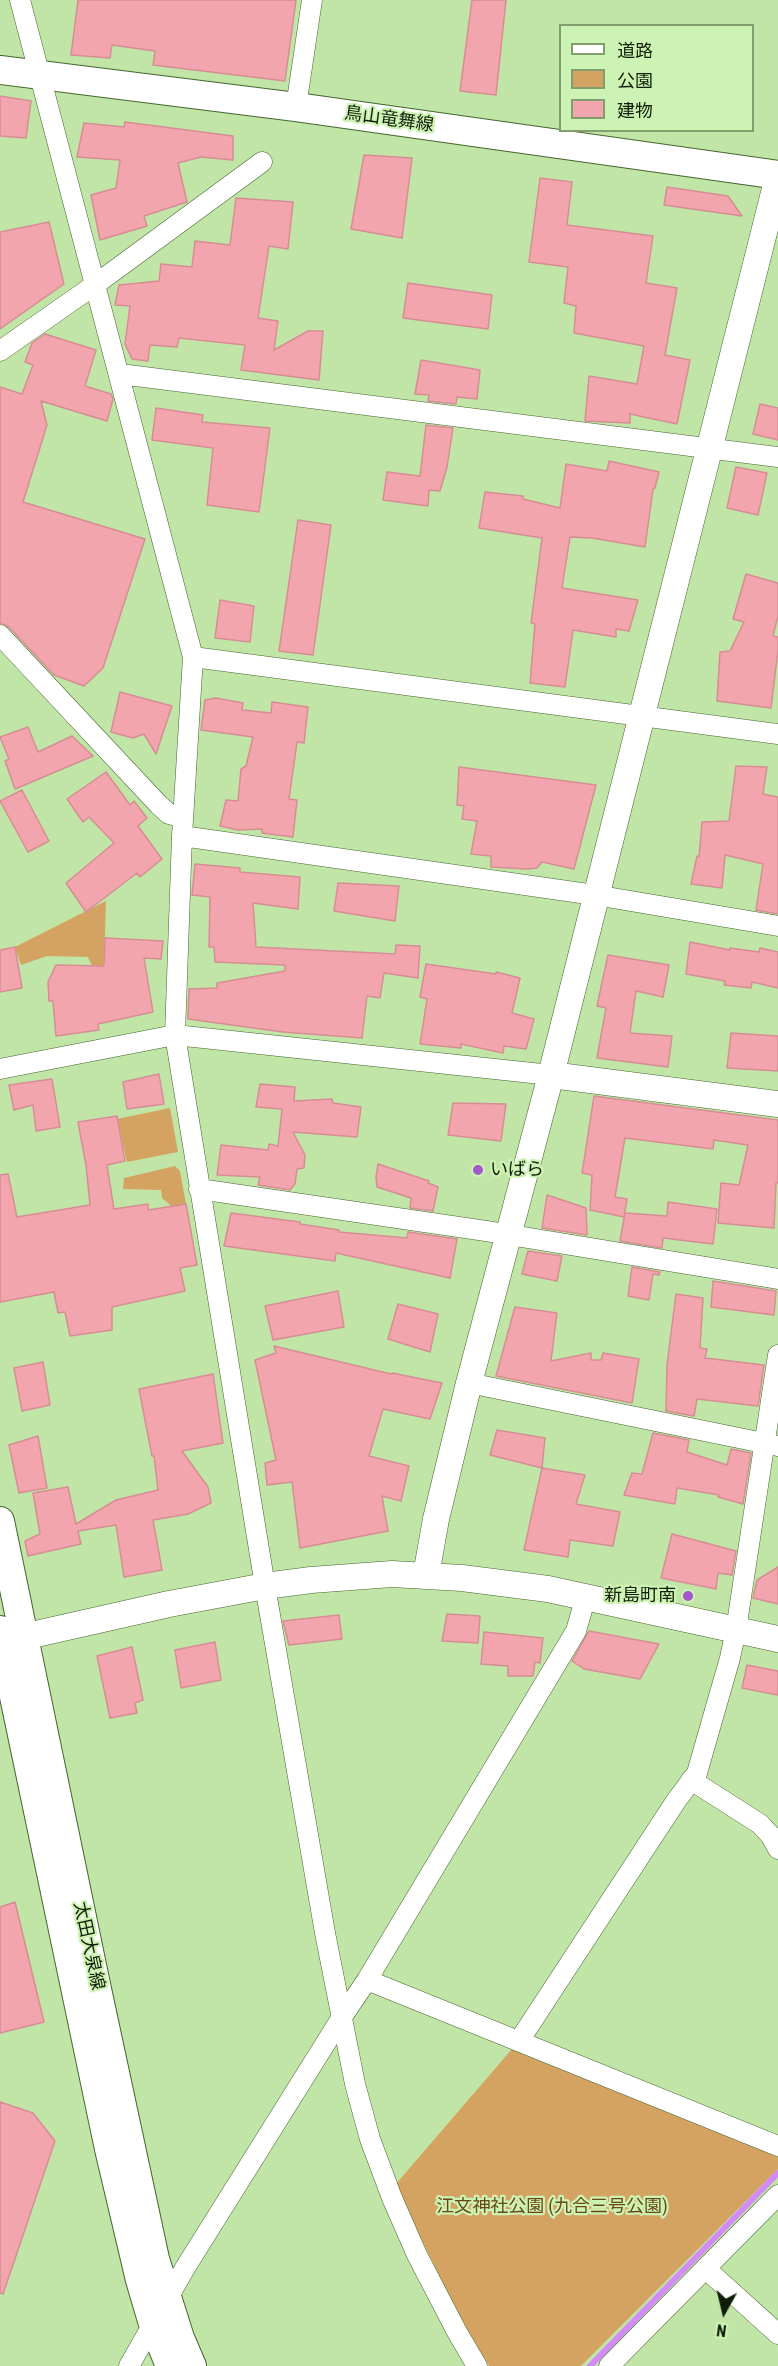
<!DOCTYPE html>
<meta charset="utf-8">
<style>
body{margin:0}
#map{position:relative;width:778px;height:2366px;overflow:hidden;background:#c0e5a7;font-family:"Roboto Condensed","Noto Sans JP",sans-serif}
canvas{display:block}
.legend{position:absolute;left:559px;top:24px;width:195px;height:108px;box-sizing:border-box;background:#cdf3b4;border:2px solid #829e6f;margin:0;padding:8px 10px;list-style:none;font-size:18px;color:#111e07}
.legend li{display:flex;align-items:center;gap:12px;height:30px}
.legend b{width:30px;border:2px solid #829e6f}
.north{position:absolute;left:694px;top:2282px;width:60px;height:60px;-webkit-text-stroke:4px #cdf3b4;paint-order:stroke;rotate:188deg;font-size:16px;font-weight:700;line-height:24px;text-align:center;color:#111e07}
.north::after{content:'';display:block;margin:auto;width:21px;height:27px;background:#111e07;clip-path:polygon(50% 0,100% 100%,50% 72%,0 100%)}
</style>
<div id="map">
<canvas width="778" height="2366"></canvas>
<ul class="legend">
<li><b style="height:8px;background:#fff"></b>道路</li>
<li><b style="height:16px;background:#d5a361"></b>公園</li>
<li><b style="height:16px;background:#f2a5ac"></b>建物</li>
</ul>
<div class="north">N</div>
</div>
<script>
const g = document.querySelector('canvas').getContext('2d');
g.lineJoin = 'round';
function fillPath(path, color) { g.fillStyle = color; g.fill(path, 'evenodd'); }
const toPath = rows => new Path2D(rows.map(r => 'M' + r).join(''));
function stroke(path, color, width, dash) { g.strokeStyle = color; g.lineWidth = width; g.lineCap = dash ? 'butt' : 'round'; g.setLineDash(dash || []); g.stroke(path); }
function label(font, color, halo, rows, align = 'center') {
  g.font = font + ' "Roboto Condensed","Noto Sans JP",sans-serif'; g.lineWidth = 4.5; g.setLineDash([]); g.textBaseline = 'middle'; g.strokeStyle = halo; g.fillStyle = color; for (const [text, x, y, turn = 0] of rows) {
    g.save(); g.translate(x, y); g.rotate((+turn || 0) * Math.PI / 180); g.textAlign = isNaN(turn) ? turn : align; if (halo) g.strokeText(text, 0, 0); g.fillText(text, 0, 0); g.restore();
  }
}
const green = toPath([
 [106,901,104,966,92,966,88,957,47,956,21,965,15,947],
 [170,1108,178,1152,127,1162,117,1119],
 [175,1166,180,1171,186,1204,171,1206,162,1198,161,1190,123,1189,124,1178],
 [512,2049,778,2157,778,2169,581,2366,489,2366,459,2316,395,2185]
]);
const stream = toPath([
 [590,2366,778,2173]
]);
const building = toPath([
 [78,0,296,0,285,81,153,65,155,51,112,45,110,58,71,55,78,0],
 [472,0,506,0,496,95,460,91,472,0],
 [0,96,31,101,26,138,0,136,0,96],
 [125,122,233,136,233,160,201,157,178,163,187,202,144,216,147,226,100,240,91,195,116,188,120,160,77,157,84,123,124,127,125,122],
 [364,155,412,158,402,238,351,229,364,155],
 [540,178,572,182,567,225,653,236,646,283,677,288,665,355,690,360,677,424,630,414,630,423,585,421,589,376,637,384,644,346,574,333,576,306,564,303,568,267,529,262,540,178],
 [667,187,728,196,742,216,664,205,667,187],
 [236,198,293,202,288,249,269,246,258,318,278,321,274,350,308,331,323,331,319,380,241,370,245,345,179,338,177,347,150,345,148,361,132,359,125,344,130,306,115,305,119,285,159,281,161,264,192,267,195,241,230,245,236,198],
 [49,222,64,284,0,329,0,232,49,222],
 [408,283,492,295,488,329,403,318,408,283],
 [45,334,96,350,85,386,111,394,113,399,107,421,41,401,47,425,23,502,145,539,103,668,84,686,54,675,9,627,0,623,0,387,22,394,33,365,25,362,32,343,45,334],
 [421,360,480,370,477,399,457,397,456,404,428,401,429,395,415,394,421,360],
 [760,404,778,408,778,440,753,434,760,404],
 [156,408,203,415,202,422,270,428,259,512,207,505,213,448,152,440,156,408],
 [426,425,453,428,447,467,440,491,429,490,428,506,383,500,387,472,420,476,426,425],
 [609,461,659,472,655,488,653,489,645,547,592,538,570,537,562,588,638,600,629,631,616,629,616,637,573,630,565,687,530,683,535,624,531,623,542,538,479,528,485,492,523,496,523,499,560,508,566,464,607,471,609,461],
 [736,467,767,473,758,515,727,508,736,467],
 [298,520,331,525,313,655,279,651,298,520],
 [746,574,778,583,778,616,773,636,778,637,778,650,771,708,717,701,720,652,730,651,744,622,733,619,746,574],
 [220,600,254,606,250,642,215,638,220,600],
 [120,692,172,706,156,754,144,734,133,738,111,732,120,692],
 [216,698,243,703,242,710,271,713,272,702,308,707,304,743,297,742,289,799,297,800,293,837,262,833,262,829,238,830,220,826,226,800,238,801,241,769,246,766,253,737,201,730,205,700,216,698],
 [28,727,38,752,72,736,93,756,15,789,5,761,9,759,0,737,28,727],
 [736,766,767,767,763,794,778,797,778,914,756,910,763,864,759,863,725,855,722,888,691,884,697,856,699,857,702,822,729,821,736,766],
 [459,767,596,785,574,869,542,862,537,868,527,869,491,867,491,856,471,854,477,821,462,819,464,806,457,805,459,767],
 [106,772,130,805,134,801,147,818,138,826,162,859,140,877,137,873,86,912,66,883,114,843,89,817,83,822,67,799,106,772],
 [22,790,49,841,28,852,0,801,22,790],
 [195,864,240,868,240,872,300,877,298,909,253,903,256,947,395,954,396,945,420,946,418,978,384,973,380,998,367,996,362,1038,283,1032,188,1019,189,989,217,988,217,983,285,971,285,965,215,962,214,947,209,947,210,897,192,895,195,864],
 [338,883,399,886,395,921,334,911,338,883],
 [105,938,163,941,161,959,144,958,153,1012,98,1024,99,1030,56,1036,53,1001,49,1001,48,982,56,965,104,966,105,938],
 [690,942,730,950,730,948,759,952,760,948,778,952,778,988,752,982,751,988,724,985,725,981,686,974,690,942],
 [15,947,22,988,0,992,0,950,15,947],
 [608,955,669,965,663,997,636,991,630,1033,672,1036,668,1067,597,1058,606,1008,597,1006,608,955],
 [426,964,496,974,496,972,520,978,512,1013,534,1019,526,1049,504,1046,503,1053,461,1044,461,1048,420,1044,427,999,420,997,426,964],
 [731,1033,778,1036,778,1071,727,1068,731,1033],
 [159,1074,164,1104,127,1109,123,1082,159,1074],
 [52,1079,60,1127,36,1131,33,1105,14,1110,9,1085,52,1079],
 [260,1084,295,1087,294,1101,332,1099,333,1103,361,1107,357,1137,293,1132,305,1155,304,1168,297,1169,295,1184,290,1190,258,1185,260,1177,217,1175,221,1145,268,1150,269,1144,278,1146,282,1109,256,1107,260,1084],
 [594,1096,778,1120,778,1183,776,1183,774,1228,718,1223,721,1183,739,1185,748,1145,714,1140,713,1149,625,1138,615,1197,627,1199,624,1217,590,1210,592,1175,582,1173,594,1096],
 [453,1103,506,1104,501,1141,448,1135,453,1103],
 [117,1116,125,1161,107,1165,114,1209,148,1204,148,1210,186,1204,197,1265,180,1268,185,1291,112,1307,112,1330,70,1336,65,1312,58,1313,54,1292,0,1302,0,1175,8,1174,17,1217,90,1205,86,1165,78,1122,117,1116],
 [378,1164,429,1181,428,1183,438,1187,433,1211,410,1208,411,1198,377,1187,376,1176,378,1164],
 [547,1195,586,1208,587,1235,542,1228,547,1195],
 [668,1202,717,1209,713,1244,663,1238,662,1248,620,1241,625,1213,667,1216,668,1202],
 [231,1213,300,1222,300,1224,339,1230,339,1232,407,1238,408,1232,457,1239,450,1278,336,1253,335,1261,224,1246,231,1213],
 [528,1251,562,1256,557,1281,522,1274,528,1251],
 [632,1267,660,1272,659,1275,653,1274,649,1300,628,1296,632,1267],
 [713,1281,776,1291,774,1315,711,1307,713,1281],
 [338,1291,344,1327,273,1340,265,1306,338,1291],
 [676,1294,703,1298,700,1348,707,1349,705,1358,764,1365,758,1406,697,1399,694,1416,666,1411,667,1365,676,1294],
 [398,1304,438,1314,430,1352,388,1339,398,1304],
 [515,1307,557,1313,551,1361,591,1353,591,1360,601,1360,603,1353,639,1359,632,1403,496,1376,515,1307],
 [274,1346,391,1374,392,1373,442,1383,430,1419,383,1409,369,1456,409,1466,401,1501,382,1496,388,1531,300,1548,292,1482,267,1485,265,1463,276,1460,255,1360,276,1353,274,1346],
 [43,1362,50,1405,22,1411,14,1368,43,1362],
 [213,1374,223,1443,182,1451,208,1487,211,1503,188,1514,153,1520,162,1570,124,1577,116,1525,78,1531,81,1544,28,1556,25,1541,40,1534,33,1493,68,1487,76,1524,116,1500,158,1490,154,1456,152,1456,139,1389,213,1374],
 [497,1430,545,1438,542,1468,490,1455,497,1430],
 [653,1433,689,1440,687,1452,727,1465,731,1449,751,1453,743,1504,718,1497,719,1495,677,1488,675,1504,624,1495,632,1473,642,1474,653,1433],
 [38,1436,47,1488,19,1493,9,1445,38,1436],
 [542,1468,585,1475,576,1504,620,1512,613,1546,570,1540,568,1557,524,1550,542,1468],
 [672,1534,736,1551,732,1575,718,1573,716,1589,661,1578,672,1534],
 [778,1567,778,1604,753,1598,757,1580,778,1567],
 [447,1614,480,1616,478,1643,442,1641,447,1614],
 [339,1615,342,1639,289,1645,283,1621,339,1615],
 [589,1631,659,1644,640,1679,584,1669,572,1661,589,1631],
 [484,1632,543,1638,540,1663,535,1662,533,1676,508,1676,508,1666,481,1664,484,1632],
 [215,1642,221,1680,181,1688,175,1650,215,1642],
 [132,1647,143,1700,135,1703,137,1713,110,1718,97,1656,132,1647],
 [747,1665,778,1671,778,1695,742,1688,747,1665],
 [15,1902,44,2022,0,2033,0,1907,15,1902],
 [0,2102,33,2113,55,2141,3,2294,0,2293,0,2102]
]);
const minor = toPath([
 [20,0,193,657,182,836,175,1035,265,1586,325,1933,355,2084,370,2139,392,2198,417,2255,457,2332,477,2366],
 [296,107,312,0],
 [0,351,96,284,262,162],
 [120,374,778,457],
 [0,635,159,805,169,814,183,818],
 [193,657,778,734],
 [182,836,595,895,778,926],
 [0,1069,175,1035,551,1075],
 [199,1189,486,1231,778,1279],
 [469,1383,778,1446],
 [691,1780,760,1824,771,1836,778,1849],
 [367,1980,778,2146],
 [519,2041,676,1801,697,1773,730,1658,736,1630,778,1355],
 [706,2269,778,2334],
 [129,2366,185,2268,342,2017,367,1980,576,1631,586,1596],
 [609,2366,778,2195]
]);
const tertiary = toPath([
 [551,1075,778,1104],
 [426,1575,436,1519,469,1383,551,1075,778,177],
 [5,1641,169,1604,265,1586,311,1580,392,1574,462,1578,548,1589,778,1639]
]);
const secondary = toPath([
 [0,70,296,107,778,175],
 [0,1521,94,1975,155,2259,180,2338,192,2366],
 [0,1630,109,2149,140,2280,153,2324,170,2366]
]);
const markers = [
 [478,1170,6,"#a457c9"],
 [688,1596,6,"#a457c9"]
];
const streetNames = [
 ["鳥山竜舞線",389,120,8],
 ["太田大泉線",88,1946,78]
];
const poiNames = [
 ["いばら",490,1170],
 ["新島町南",676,1596,"right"]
];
const parkNames = [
 ["江文神社公園 (九合三号公園)",552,2207]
];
fillPath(green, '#d5a361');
stroke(stream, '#d28bf7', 6);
fillPath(building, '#f2a5ac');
stroke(building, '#d78d94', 1.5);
stroke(minor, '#45652d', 21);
stroke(tertiary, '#45652d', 27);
stroke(secondary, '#45652d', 30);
stroke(minor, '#fff', 20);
stroke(tertiary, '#fff', 26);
stroke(secondary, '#fff', 28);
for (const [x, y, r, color] of markers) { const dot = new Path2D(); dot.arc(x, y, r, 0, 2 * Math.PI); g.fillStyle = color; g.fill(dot); stroke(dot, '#cdf3b4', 2); }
label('18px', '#111e07', '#cdf3b4', streetNames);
label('18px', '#111e07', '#cdf3b4', poiNames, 'left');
label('18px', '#694816', '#cdf3b4', parkNames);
</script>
